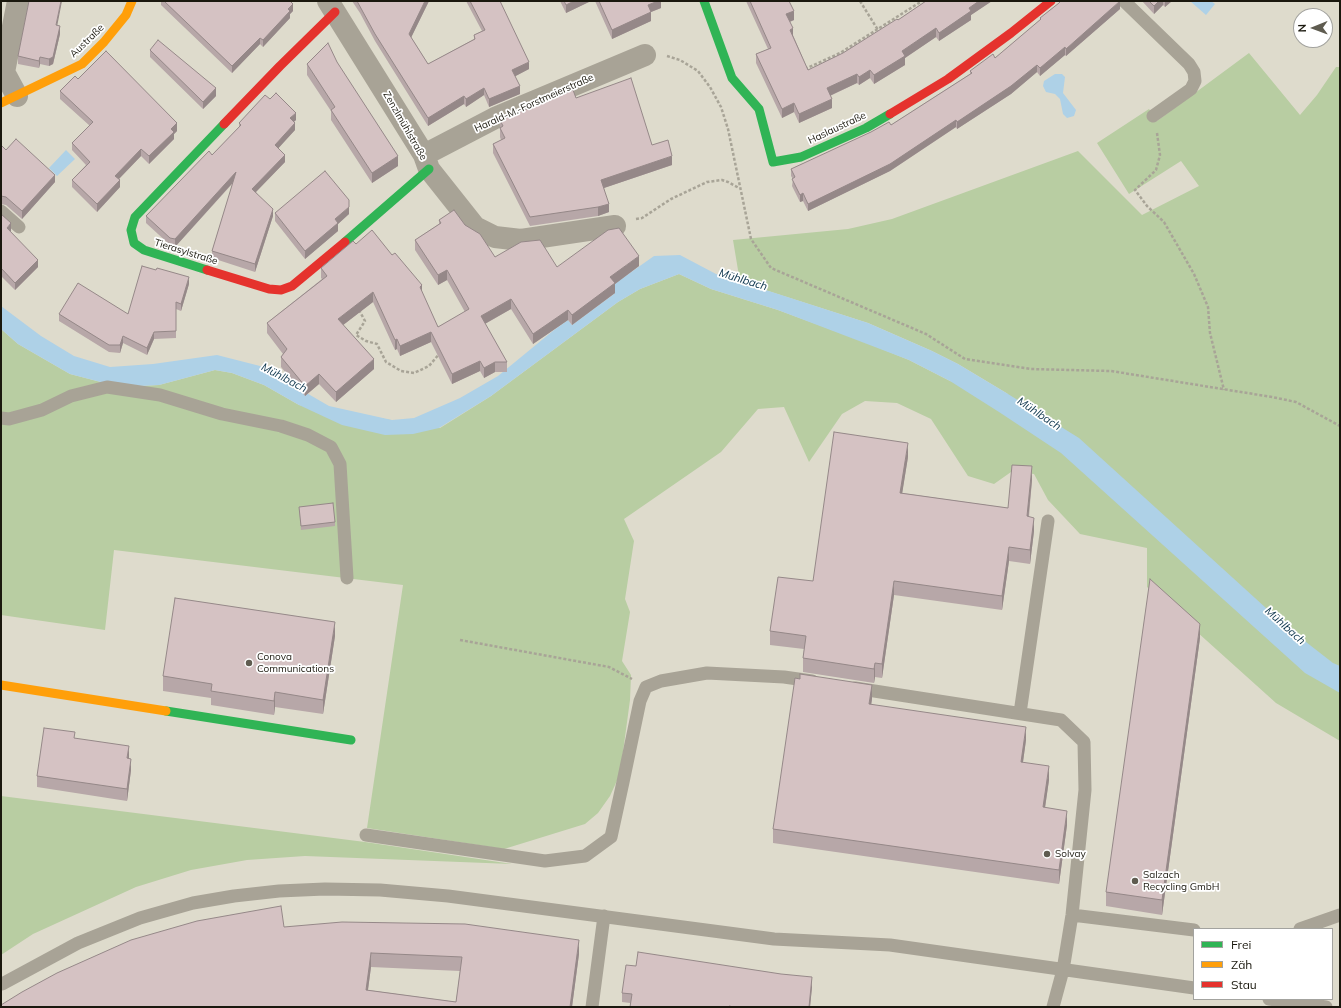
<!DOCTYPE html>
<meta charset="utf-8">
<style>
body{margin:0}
#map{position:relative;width:1341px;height:1008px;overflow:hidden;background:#dedbcc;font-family:Mulish,sans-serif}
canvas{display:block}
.frame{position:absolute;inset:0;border:2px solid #1a180e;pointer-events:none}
.legend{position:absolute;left:1193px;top:928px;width:140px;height:72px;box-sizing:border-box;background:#fff;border:1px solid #a3a39f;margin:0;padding:5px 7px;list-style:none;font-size:12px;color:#1a180e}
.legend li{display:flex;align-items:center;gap:8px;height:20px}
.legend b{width:20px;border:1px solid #a3a39f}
.north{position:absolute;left:1293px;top:8px;width:40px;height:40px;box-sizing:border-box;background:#fff;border:1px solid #a3a39f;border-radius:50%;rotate:269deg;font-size:11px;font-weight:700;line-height:16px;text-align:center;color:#1a180e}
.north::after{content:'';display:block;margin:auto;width:14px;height:18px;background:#5f5c50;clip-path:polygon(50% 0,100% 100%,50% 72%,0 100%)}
</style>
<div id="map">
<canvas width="1341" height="1008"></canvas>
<div class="frame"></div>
<ul class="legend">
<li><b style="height:5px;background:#30b455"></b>Frei</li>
<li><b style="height:5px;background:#ff9f0a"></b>Zäh</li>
<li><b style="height:5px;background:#e5322d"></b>Stau</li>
</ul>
<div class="north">N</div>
</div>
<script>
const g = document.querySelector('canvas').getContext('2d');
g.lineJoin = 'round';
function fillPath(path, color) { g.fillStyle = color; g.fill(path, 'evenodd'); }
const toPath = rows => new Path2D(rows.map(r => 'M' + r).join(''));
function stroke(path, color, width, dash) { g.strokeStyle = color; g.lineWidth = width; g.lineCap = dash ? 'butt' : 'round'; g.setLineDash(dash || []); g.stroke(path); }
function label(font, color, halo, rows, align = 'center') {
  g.font = font + ' Mulish,sans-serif'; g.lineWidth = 3.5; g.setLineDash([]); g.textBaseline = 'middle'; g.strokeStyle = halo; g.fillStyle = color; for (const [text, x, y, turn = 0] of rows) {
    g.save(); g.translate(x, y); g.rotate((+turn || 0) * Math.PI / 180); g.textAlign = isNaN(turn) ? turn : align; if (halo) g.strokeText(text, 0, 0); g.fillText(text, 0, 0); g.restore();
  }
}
const green = toPath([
 [1249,53,1300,115,1317,95,1336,67,1340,67,1340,741,1276,703,1147,587,1147,548,1080,534,1048,500,1034,474,1011,472,994,484,968,476,931,419,897,403,865,401,842,414,809,462,784,407,758,409,721,452,624,519,634,541,625,599,630,612,622,661,631,675,630,700,620,774,610,796,598,813,585,824,504,849,367,828,403,585,114,550,105,630,1,615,1,329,18,344,70,374,120,387,159,385,215,370,232,373,264,385,299,405,440,428,491,396,618,302,640,289,679,274,711,289,778,310,862,341,909,360,950,381,1008,394,958,364,932,351,868,323,740,282,733,240,848,229,892,219,1078,151,1142,215,1199,186,1181,161,1129,194,1097,143,1149,109,1157,121],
 [1,796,365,842,512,864,305,856,247,860,191,870,136,887,33,934,1,955]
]);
const water = toPath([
 [1190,1,1211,1,1215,4,1206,15],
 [1055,74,1062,74,1065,77,1063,93,1076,110,1074,116,1067,118,1063,114,1060,99,1055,94,1046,92,1043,86,1044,81],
 [66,150,75,159,57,176,49,168],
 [680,255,716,274,868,323,932,351,958,364,1008,394,1079,438,1288,628,1333,663,1340,666,1340,693,1305,673,1061,453,999,412,950,381,909,360,778,310,711,289,679,274,640,289,618,302,491,396,439,428,413,434,385,435,342,425,299,405,264,385,232,373,215,370,159,385,120,387,70,374,18,344,1,329,1,306,41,336,74,356,110,367,153,364,217,355,260,366,329,406,392,420,414,418,460,398,498,376,554,330,568,320,572,325,614,294,610,287,654,256]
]);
const path = toPath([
 [860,1,878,30],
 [667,56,680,60,698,71,710,87,721,107,728,129,751,239,771,268,926,334,965,359,1031,369,1111,371,1272,397,1296,402,1340,426],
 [805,69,840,53,922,1],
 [1157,133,1160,155,1156,170,1135,190,1147,206,1164,222,1194,274,1208,307,1210,333,1224,390],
 [636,219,642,218,671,199,707,182,722,180,728,182,739,188],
 [359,310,365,321,356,335,366,341,377,344,386,362,401,371,414,373,429,366,440,353],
 [460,640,609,667,632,679]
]);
const lane = toPath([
 [1124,1,1189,64,1194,72,1195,81,1191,89,1153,116],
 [1,211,19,227],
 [1,418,9,419,42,410,71,396,107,387,160,395,222,414,281,426,308,435,331,447,340,464,347,578],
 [855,688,1061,720,1084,742,1085,790,1072,915,1063,970,1053,1007],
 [1020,713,1048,521],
 [366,835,545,861,585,856,611,837,623,782,640,701,646,687,661,681,707,673,784,677,812,681],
 [1072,915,1194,930],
 [1300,929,1340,915],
 [2,984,78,943,140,918,193,903,234,896,279,891,325,889,380,890,448,896,774,939,890,945,1194,988],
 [1269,999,1326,1007],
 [592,1007,604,916]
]);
const street = toPath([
 [328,1,424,155,429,169,475,227,495,237,521,240,615,226],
 [17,96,4,72,18,1],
 [424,155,495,118,645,55]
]);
const fast = toPath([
 [704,1,732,78,759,109,773,162,801,157,866,128,890,114],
 [345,242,429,169],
 [207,270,144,250,134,243,131,230,135,217,224,124],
 [166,711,351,740]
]);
const slow = toPath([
 [1,103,82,64,104,42,126,15,132,1],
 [1,685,166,711]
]);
const jam = toPath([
 [890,114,948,79,1011,33,1051,1],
 [224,124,280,66,335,12],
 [207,270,269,289,281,290,292,286,345,242]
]);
const wall = toPath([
 [161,1,290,1,293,11,290,14,290,18,263,47,260,44,232,73,161,5],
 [352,1,429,1,411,37,428,64,474,39,474,35,482,31,466,1,500,1,529,69,515,76,520,94,489,107,484,95,466,107,464,104,428,126,375,41,360,13],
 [560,1,591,1,566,13],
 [595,1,661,1,661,8,651,12,651,21,612,39],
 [746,1,789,1,794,20,790,22,793,35,808,70,843,53,898,20,926,1,992,1,971,15,971,20,939,41,936,37,905,58,905,65,874,84,870,78,859,85,857,83,830,96,832,108,799,123,794,112,782,118,756,63,756,54,768,49],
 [1142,1,1172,1,1165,7,1163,5,1154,14],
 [1059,3,1120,9,1066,56,1065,55,1040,76,1037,72,1011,94,957,129,956,127,890,171,808,211,803,201,800,202,792,186,793,179,791,176,791,169,891,125,970,74,970,71,995,58,1040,20,1040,18],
 [57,25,60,34,53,64,49,66,40,64,39,68,18,64,18,56],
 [150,50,216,96,203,109,150,57],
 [307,64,398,166,372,183,331,120,331,111,307,75],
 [78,79,177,131,174,134,174,139,149,164,141,156,119,179,120,187,97,212,72,187,72,180,86,165,72,150,72,143,90,126,60,99,60,91],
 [576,98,652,145,672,165,604,188,609,212,598,216,530,226,493,153,493,144,501,140,500,137,500,120],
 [270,99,296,120,294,122,295,130,278,148,285,162,256,192,273,216,255,272,212,258,212,251,233,183,175,247,170,245,146,223,146,216,212,155,239,127,239,123],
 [1,145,6,150,55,182,22,219,6,205,1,204],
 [275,213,349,214,338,224,338,231,305,259,275,221],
 [1,214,11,231,10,231,38,267,15,290,1,276],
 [439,220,465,225,495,257,557,267,639,266,615,284,615,293,572,325,568,320,533,344,511,309,485,324,507,362,507,372,495,372,484,378,480,371,452,384,431,342,400,356,397,349,395,350,373,302,343,325,374,369,336,402,319,384,305,396,281,367,281,357,283,354,267,333,267,323,322,279,321,278,321,268,356,244,422,293,438,327,465,312,447,280,438,285,415,250,415,240,439,224],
 [189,284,181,311,176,309,176,338,154,339,147,355,123,343,120,353,109,352,59,321,59,314,128,314],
 [908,457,902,493,1008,508,1032,480,1029,517,1034,531,1030,564,1009,561,1002,610,894,595,882,678,875,677,874,683,803,672,803,658,804,649,770,645,770,631,813,581],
 [299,507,335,522,335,526,301,530],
 [335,636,323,714,275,707,274,715,211,705,211,698,163,691,163,676],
 [1200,638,1162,915,1106,906,1106,892],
 [872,699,871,705,1026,740,1023,762,1049,780,1045,808,1067,825,1059,884,773,843,773,829],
 [75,738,129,757,129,759,131,770,127,801,37,787,37,776],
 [284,927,579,954,572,1007,1,1007],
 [371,967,460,971,456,1002,368,990],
 [636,966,812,987,810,1007,630,1007,630,1003,622,1002,622,993]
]);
const shadedWall = toPath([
 [61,1,62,1,56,32,56,25],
 [425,1,429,1,409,42,409,34],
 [574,1,591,1,566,13,566,5],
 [658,1,661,1,661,8,651,12,651,21,612,39,612,30,648,5],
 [979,1,992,1,971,15,971,20,939,41,939,33,969,8],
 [1120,1,1120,9,1066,56,1066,49],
 [1159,1,1163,1,1163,5,1154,14,1154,6],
 [1165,1,1172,1,1165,7],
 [293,4,293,11,290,14,290,18,263,47,263,40],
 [794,11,794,20,786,23,786,14],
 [60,26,60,34,53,64,49,66,49,59],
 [793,28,793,37,790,30],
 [936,28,936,37,905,58,905,65,874,84,874,75,902,51],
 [260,38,260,44,232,73,232,66],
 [1065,47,1065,55,1040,76,1040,68],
 [40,57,40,64,39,68,39,61],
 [529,62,529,69,512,78,512,70],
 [1037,65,1037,72,1011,94,957,129,957,122],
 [870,70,870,78,859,85,859,77],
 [857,74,857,83,827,97,827,88],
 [520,86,520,94,489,107,489,99],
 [216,88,216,96,203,109,203,102],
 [484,88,484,95,466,107,466,99],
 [464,96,464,104,428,126,428,118],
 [832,99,832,108,799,123,799,114],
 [794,103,794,112,782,118,782,109],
 [296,113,296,120,290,125,290,118],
 [956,120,956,127,890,171,808,211,808,204],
 [177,123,177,131,174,134,174,139,149,164,149,156,171,129],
 [295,123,295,130,275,152,275,145],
 [141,149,141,156,115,183,115,176],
 [285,155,285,162,252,196,252,189],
 [398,156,398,166,372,183,372,173],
 [672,156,672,165,601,189,601,180],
 [236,172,236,179,175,247,175,239],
 [55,175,55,182,22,219,22,211],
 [120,180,120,187,97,212,97,204],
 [803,193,803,201,800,202,800,195],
 [609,204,609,212,598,216,598,207],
 [349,207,349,214,338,224,338,231,305,259,305,251,335,219],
 [273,209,273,216,255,272,255,264],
 [11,223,11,231,7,235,7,228],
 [639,256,639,266,615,284,615,293,572,325,572,315,610,277],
 [38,260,38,267,15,290,15,283],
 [447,270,447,280,438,285,438,275],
 [189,277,189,284,181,311,181,304],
 [422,285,422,295,420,287],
 [373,292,373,302,338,329,338,319],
 [511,299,511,309,481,326,481,316],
 [568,310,568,320,533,344,533,334],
 [154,332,154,339,147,355,147,348],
 [431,332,431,342,400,356,400,346],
 [123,336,123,343,120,353,120,345],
 [397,339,397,349,395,350,395,340],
 [374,359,374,369,336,402,336,392],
 [480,361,480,371,452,384,452,374],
 [495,362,495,372,484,378,484,368],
 [319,374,319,384,305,396,305,386],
 [908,443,908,457,900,507,900,493],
 [1032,466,1032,480,1027,530,1027,516],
 [1034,518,1034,531,1030,564,1030,550],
 [1009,547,1009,561,1002,610,1002,596],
 [894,581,894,595,882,678,882,664],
 [335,622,335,636,323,714,323,700],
 [1200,624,1200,638,1162,915,1162,900],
 [875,663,875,677,874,683,874,669],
 [872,685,872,699,869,718,869,704],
 [275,692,275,707,274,715,274,701],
 [1026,727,1026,740,1021,776,1021,762],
 [129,746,129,757,127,770,127,758],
 [131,759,131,770,127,801,127,789],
 [1049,766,1049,780,1043,821,1043,807],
 [1067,811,1067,825,1059,884,1059,870],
 [579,940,579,954,572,1007,570,1007],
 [371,953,371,967,366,1004,366,990],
 [812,977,812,987,810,1007,809,1007]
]);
const building = toPath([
 [29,1,61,1,56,25,60,26,53,57,49,59,40,57,39,61,18,56,29,1],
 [164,1,290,1,293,4,288,9,290,11,263,40,260,38,232,66,164,1],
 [357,1,425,1,409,34,428,64,475,39,474,35,485,30,470,1,500,1,529,62,512,70,520,86,489,99,484,88,466,99,464,96,428,118,375,34,357,1],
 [564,1,574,1,566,5,564,1],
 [599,1,658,1,648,5,651,12,612,30,599,1],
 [750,1,789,1,794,11,786,14,793,28,790,30,808,70,843,53,897,19,898,20,926,1,979,1,969,8,971,11,939,33,936,28,902,51,905,56,874,75,870,70,859,77,857,74,827,88,832,99,799,114,794,103,782,109,756,54,771,48,750,1],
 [1061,1,1120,1,1066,49,1065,47,1040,68,1037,65,1011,86,957,122,956,120,890,164,808,204,803,193,800,195,792,179,795,177,791,169,871,132,889,122,891,125,972,73,970,71,993,54,995,58,1041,19,1040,18,1059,3,1061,1],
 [1149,1,1159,1,1154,6,1149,1],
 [158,40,216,88,203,102,150,50,158,40],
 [328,43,337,62,398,156,372,173,331,110,335,107,307,64,328,43],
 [106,51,177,123,171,129,174,132,149,156,141,149,115,176,120,180,97,204,72,180,90,162,72,143,93,122,60,91,75,76,78,79,106,51],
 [631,78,652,145,668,140,672,156,601,180,609,204,598,207,530,217,493,144,505,138,500,128,503,126,500,120,573,90,576,98,631,78],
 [276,93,296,113,290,118,295,123,275,145,285,155,252,189,273,209,255,264,212,251,236,172,175,239,170,238,146,216,209,151,212,155,241,125,239,123,265,95,270,99,276,93],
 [16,139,55,175,22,211,6,197,1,196,1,145,6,150,16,139],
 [325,171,349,200,349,207,335,219,338,223,305,251,275,213,325,171],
 [454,210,465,225,480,234,495,257,521,242,540,240,557,267,608,230,619,228,639,256,610,277,615,283,572,315,568,310,533,334,511,299,481,316,507,362,495,362,484,368,480,361,452,374,431,332,400,346,397,339,395,340,373,292,338,319,374,359,336,392,319,374,305,386,281,357,287,349,267,323,327,276,321,268,353,241,356,244,372,230,392,255,395,253,422,285,420,287,438,327,469,309,447,270,438,275,415,240,441,223,439,220,454,210],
 [1,214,11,223,7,228,38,260,15,283,1,268,1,214],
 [142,266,156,270,157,268,189,277,181,304,176,302,176,331,154,332,147,348,123,336,120,345,109,345,59,314,78,283,128,314,142,266],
 [834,432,908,443,900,493,1008,508,1012,465,1032,466,1027,516,1034,518,1030,550,1009,547,1002,596,894,581,882,664,875,663,874,669,803,658,806,636,770,631,778,577,813,581,834,432],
 [333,503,335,522,301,526,299,507,333,503],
 [1150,579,1200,624,1162,900,1106,892,1150,579],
 [175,598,335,622,323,700,275,692,274,701,211,691,212,684,163,676,175,598],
 [800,674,872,685,869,704,1026,727,1021,762,1049,766,1043,807,1067,811,1059,870,773,829,795,678,800,679,800,674],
 [44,728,75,732,74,738,129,746,127,758,131,759,127,789,37,776,44,728],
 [281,906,284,927,342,922,465,924,579,940,570,1007,1,1007,1,1005,22,992,57,973,131,940,197,921,281,906],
 [371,953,462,957,456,1002,366,990,371,953],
 [638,952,781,974,812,977,809,1007,734,1007,729,1006,729,1007,630,1007,632,994,622,993,626,965,636,966,638,952]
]);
const markers = [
 [249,663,4,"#5f5c50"],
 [1047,854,4,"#5f5c50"],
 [1135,881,4,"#5f5c50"]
];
const streetNames = [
 ["Austraße",87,41,-44],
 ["Harald-M.-Forstmeierstraße",534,103,-24],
 ["Zenzlmühlstraße",405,126,60],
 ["Haslaustraße",837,128,-25],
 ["Tierasylstraße",186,252,17]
];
const poiNames = [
 ["Conova",257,657],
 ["Communications",257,669],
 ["Solvay",1055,854],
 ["Salzach",1143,875],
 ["Recycling GmbH",1143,887]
];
const waterNames = [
 ["Mühlbach",743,280,17],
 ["Mühlbach",284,378,28],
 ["Mühlbach",1039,414,34],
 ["Mühlbach",1285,626,42]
];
fillPath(green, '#b8cda2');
fillPath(water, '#aed1e7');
stroke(path, '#a8a497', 2.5, [3, 2]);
stroke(lane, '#a8a396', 13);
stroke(street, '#a8a396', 22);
stroke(fast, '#30b455', 9);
stroke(slow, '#ff9f0a', 9);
stroke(jam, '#e5322d', 9);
fillPath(wall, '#b7a7a8');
fillPath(shadedWall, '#958888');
fillPath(building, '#d5c2c3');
stroke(building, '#958888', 1);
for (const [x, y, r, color] of markers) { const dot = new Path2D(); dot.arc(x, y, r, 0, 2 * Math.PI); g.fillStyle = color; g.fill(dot); stroke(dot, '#fff', 1.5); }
label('10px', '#1a180e', '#fff', streetNames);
label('10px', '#1a180e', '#fff', poiNames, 'left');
label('italic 11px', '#09324a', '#fff', waterNames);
</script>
